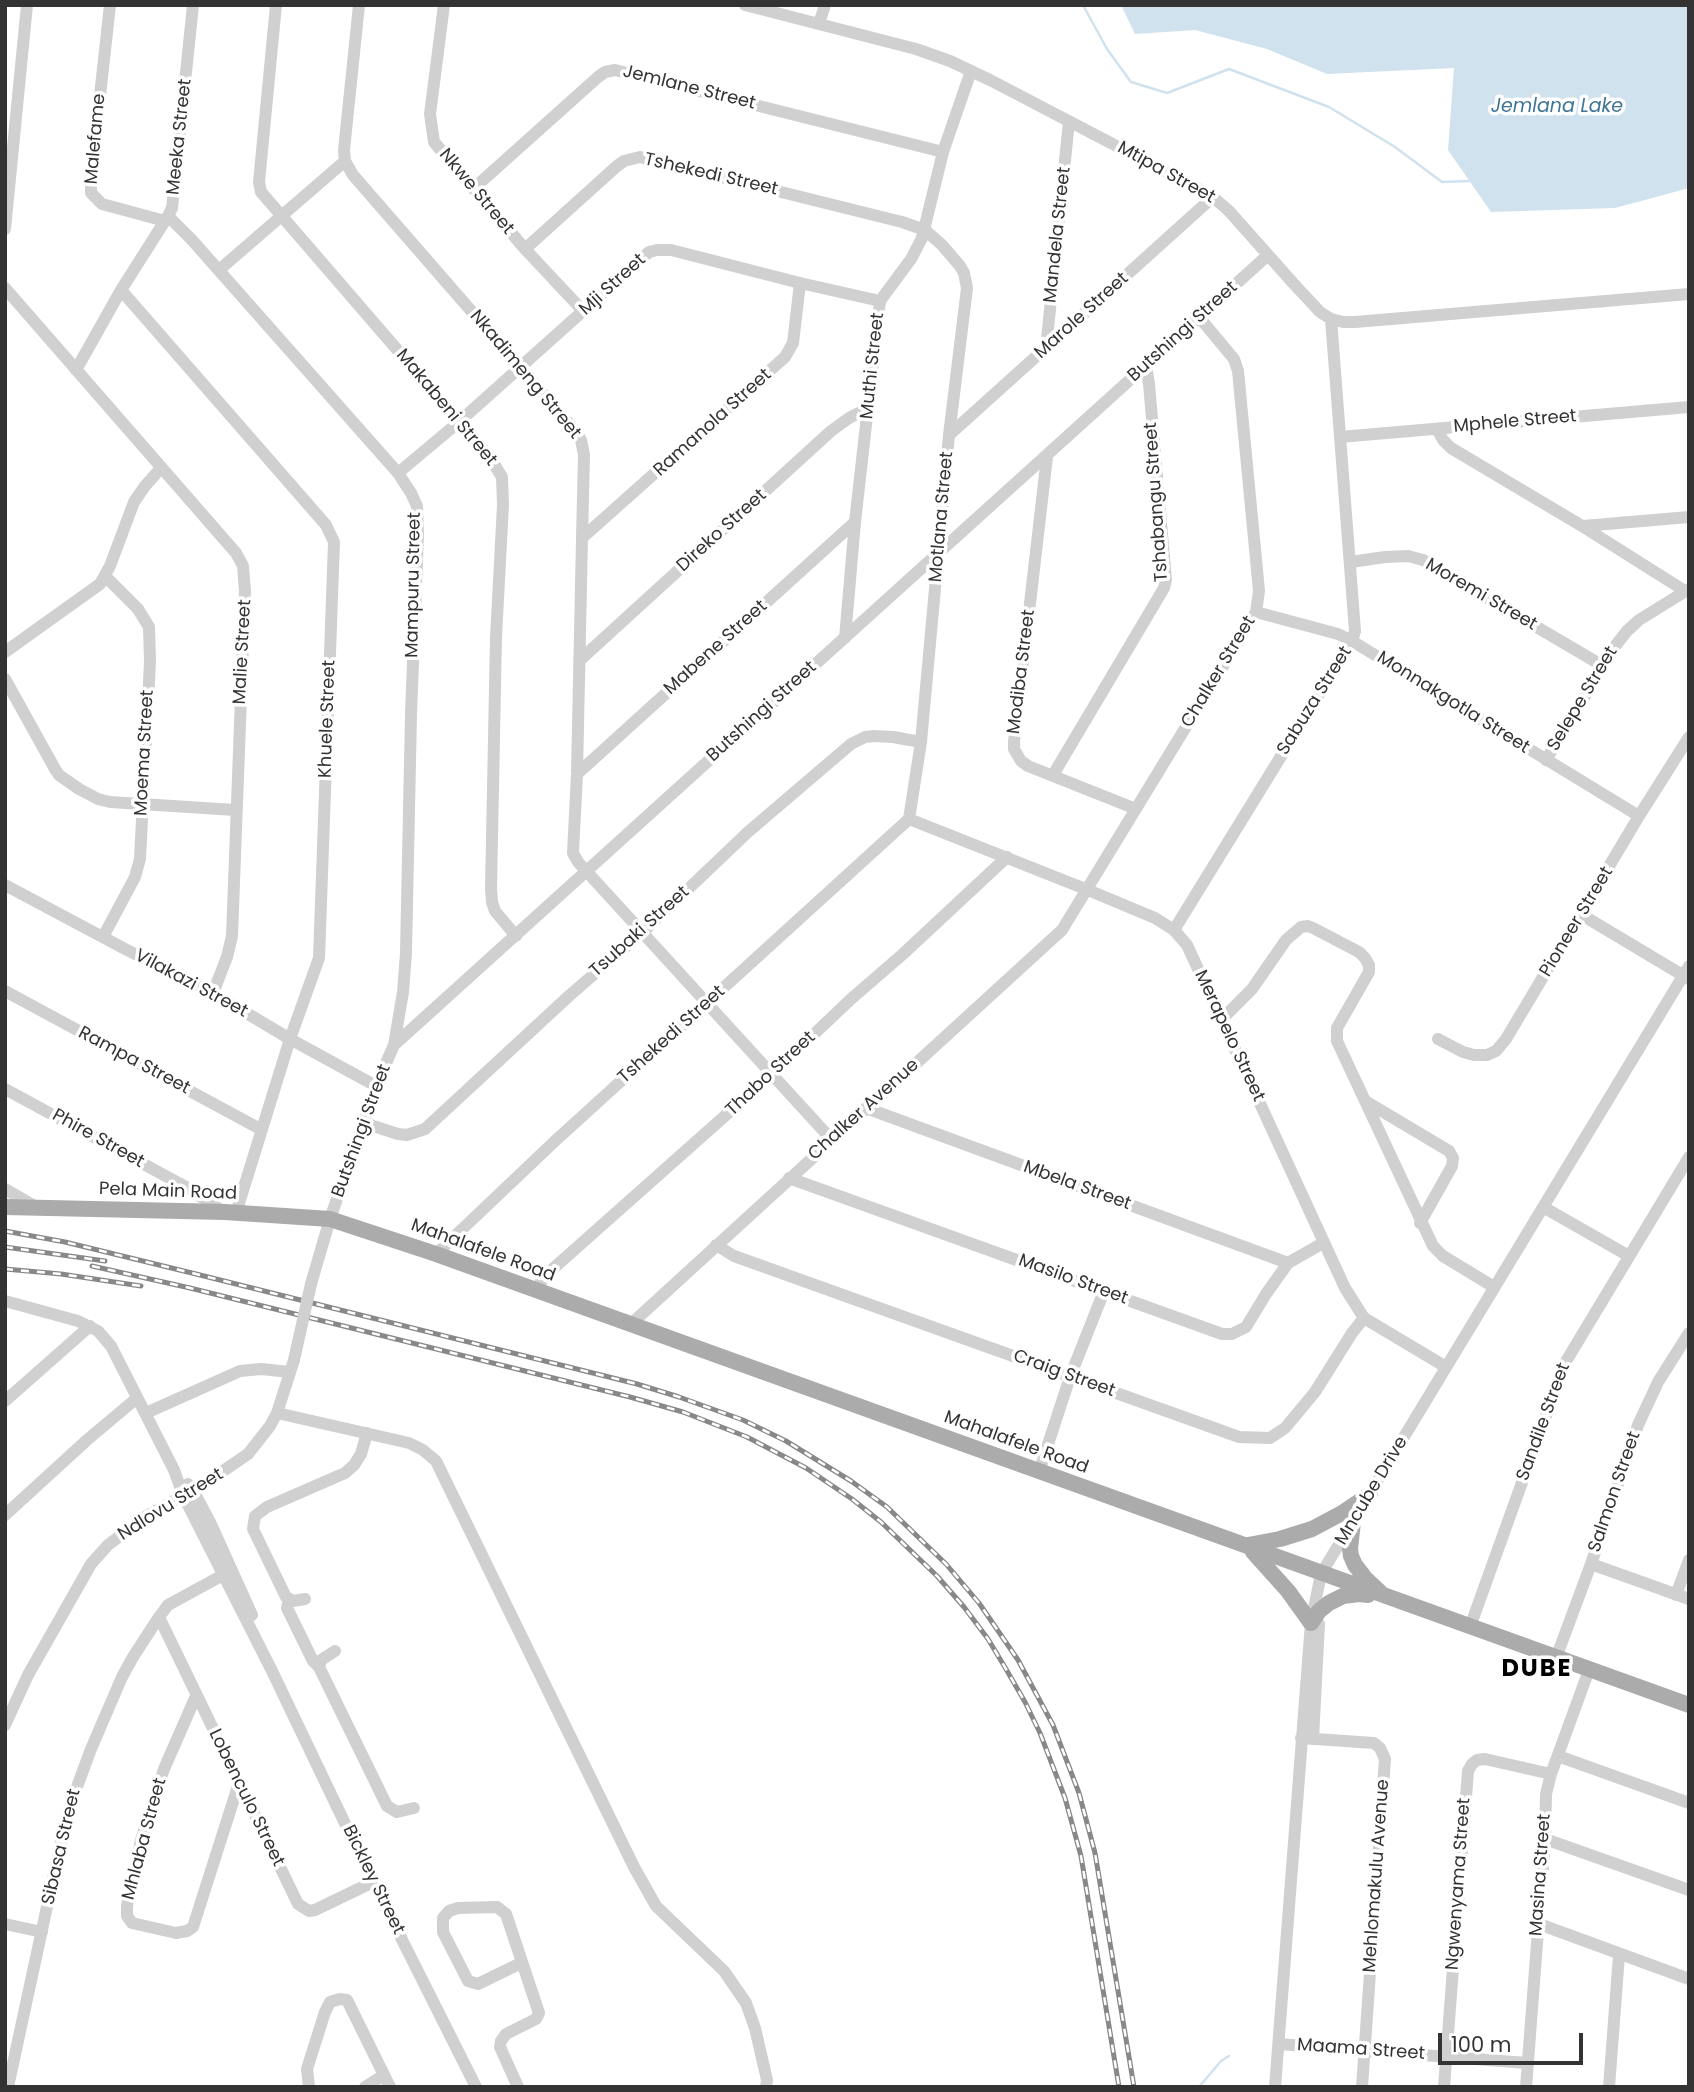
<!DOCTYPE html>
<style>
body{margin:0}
#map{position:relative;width:1694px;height:2092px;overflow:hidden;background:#fff;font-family:Poppins,sans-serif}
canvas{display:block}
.frame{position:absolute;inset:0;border:7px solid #333;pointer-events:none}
.scale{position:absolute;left:1438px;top:2033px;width:145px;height:32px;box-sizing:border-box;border:4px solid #333;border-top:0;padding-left:9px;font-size:21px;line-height:24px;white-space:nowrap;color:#333;-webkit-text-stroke:5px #fff;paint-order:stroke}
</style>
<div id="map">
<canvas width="1694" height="2092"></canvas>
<div class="frame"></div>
<div class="scale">100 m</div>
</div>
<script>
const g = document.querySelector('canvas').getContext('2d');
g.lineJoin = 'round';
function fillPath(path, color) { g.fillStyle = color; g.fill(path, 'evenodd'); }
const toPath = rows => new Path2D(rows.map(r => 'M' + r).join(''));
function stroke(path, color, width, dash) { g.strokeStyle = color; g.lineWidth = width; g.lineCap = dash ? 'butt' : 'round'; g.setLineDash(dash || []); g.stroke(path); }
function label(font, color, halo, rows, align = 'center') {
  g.font = font + ' Poppins,sans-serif'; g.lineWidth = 7; g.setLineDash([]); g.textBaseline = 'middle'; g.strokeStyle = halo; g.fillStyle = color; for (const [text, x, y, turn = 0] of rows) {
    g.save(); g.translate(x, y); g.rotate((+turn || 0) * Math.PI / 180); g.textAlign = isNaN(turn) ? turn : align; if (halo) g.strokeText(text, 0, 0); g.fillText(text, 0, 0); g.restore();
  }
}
const water = toPath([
 [1121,5,1689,5,1689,188,1615,208,1491,212,1448,150,1454,68,1327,74,1267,49,1195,30,1135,34]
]);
const stream = toPath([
 [1083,5,1107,49,1131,82,1167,93,1229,69,1329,107,1395,147,1442,182,1470,181],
 [1199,2087,1221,2061,1229,2056]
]);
const minor = toPath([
 [110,5,91,177,91,193,102,204,165,221],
 [276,5,259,182,261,192,489,456,502,477,503,505,496,637,491,889,492,902,495,911,516,936],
 [359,5,344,150,345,161,353,175,573,428,581,440,584,455,582,538,577,774,573,853,578,862,831,1139],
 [444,5,430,114,434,142,525,249,584,312],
 [745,5,916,49,950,61,990,80,1197,188,1213,197,1229,211,1293,283,1320,312,1331,319,1343,322,1355,322,1689,294],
 [819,24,825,5],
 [473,189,598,77,605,72,615,70,943,152],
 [168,216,192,240,398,473,411,493,417,506,418,535,411,714,406,953,403,992,394,1045],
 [5,229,27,5],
 [525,249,617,166,624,161,640,157,902,222,925,230,942,245,960,266,964,273,967,288,949,435,921,742,909,819],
 [219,270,345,161],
 [5,288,236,553,243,566,245,591,232,936,227,957,213,993],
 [121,290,326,525,334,542,319,958,290,1039,236,1213],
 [1046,349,1069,121],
 [76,370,121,290,168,216,172,208,193,5],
 [1437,429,1443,440,1451,448,1582,526,1685,591],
 [949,435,1213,197],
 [1340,437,1689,407],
 [1047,457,1014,741,1014,749,1021,761,1028,766,1136,809],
 [398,473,460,421,649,252,657,250,671,250,800,283,880,301],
 [1583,526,1689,517],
 [582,538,785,357,793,343,800,283],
 [1351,562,1385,557,1408,556,1423,560,1603,666],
 [1256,612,1338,634,1352,641,1639,816],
 [845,638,855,522,880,301,911,259,922,238,943,152,971,71],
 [5,652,100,584,110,566,134,502,145,486,161,468],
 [580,660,831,431,849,418,868,408],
 [5,679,55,769,59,775,79,789,98,799,110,802,235,810],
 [1546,760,1616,645,1627,631,1639,620,1689,589],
 [577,774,855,522],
 [1053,775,1164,588,1166,580,1149,384,1146,366],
 [909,819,1088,890,1155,918,1174,930,1187,945,1345,1288,1364,1318,1446,1367],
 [5,885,125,949,213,993,290,1039,376,1086],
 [1582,915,1689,979],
 [1174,930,1352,641,1355,631,1331,319],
 [103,937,135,877,140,859,150,662,149,627,138,609,106,577],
 [5,991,262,1130],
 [1221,1020,1252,989,1286,940,1301,927,1308,926,1313,928,1359,952,1365,958,1369,965,1369,972,1337,1028,1337,1041,1433,1246,1443,1256,1494,1287],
 [1438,1039,1463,1052,1474,1055,1487,1055,1496,1051,1506,1039,1639,816,1689,737],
 [5,1089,186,1187,224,1212],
 [1365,1101,1449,1151,1453,1158,1452,1166,1420,1223],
 [866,1108,1288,1263],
 [364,1123,398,1134,407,1135,425,1129,570,995,643,932,748,832,851,744,865,737,874,736,893,737,921,742],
 [789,1178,1222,1334,1232,1334,1246,1327,1266,1294,1288,1263,1323,1243],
 [5,1189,36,1207],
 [1543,1207,1629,1256],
 [716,1245,734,1256,1239,1437,1270,1438,1285,1428,1315,1392,1352,1333,1364,1318],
 [436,1254,555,1141,909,819],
 [311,1284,330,1219,376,1086,394,1045,1268,255],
 [535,1290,547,1274,771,1075,851,999,903,954,1007,857],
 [5,1301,78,1321,98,1331,111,1346,174,1470,183,1495,272,1671,373,1882,476,2087],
 [631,1324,1062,930,1256,612,1259,591,1238,371,1234,359,1199,317],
 [5,1401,90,1326],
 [146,1413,240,1371,261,1369,290,1372],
 [277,1413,409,1443,423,1450,436,1461,634,1867,656,1906,724,1971,746,2003,755,2028,767,2080,766,2087],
 [1039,1472,1070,1377,1104,1291],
 [188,1484,193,1490,210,1522,252,1615],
 [5,1515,87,1440,137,1398],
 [1591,1564,1689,1599],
 [1676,1595,1689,1560],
 [305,1599,293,1601,286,1597,253,1529,255,1516,267,1507,345,1473,354,1465,361,1454,367,1433],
 [289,1600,287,1608,313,1661,319,1667,387,1806,397,1812,414,1808],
 [159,1617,298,1904,309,1911,315,1910,373,1882],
 [1470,1627,1565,1363,1689,1157],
 [1556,1658,1591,1564,1638,1425,1658,1382,1689,1333],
 [319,1667,321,1660,335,1651],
 [196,1696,164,1769,141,1840,127,1906,127,1916,132,1923,176,1933,187,1931,193,1927,239,1783],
 [5,1725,28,1675,91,1564,108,1545,145,1517,207,1482,248,1454,270,1426,277,1413,294,1360],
 [1301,1738,1374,1743,1380,1748,1385,1759,1362,2087],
 [1313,1739,1319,1624],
 [1558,1756,1689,1803],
 [1545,1839,1689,1890],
 [5,1924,42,1932],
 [1539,1924,1689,1979],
 [1279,2044,1527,2063],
 [8,2087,67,1814,91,1749,122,1677,133,1657,159,1617,168,1605,223,1575],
 [309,2087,307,2069,325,2012,330,2002,340,1999,347,2000,390,2087],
 [365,2087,384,2075],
 [518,2087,500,2047,501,2041,506,2034,536,2019,539,2013,506,1914,497,1907,458,1908,449,1911,443,1918,443,1932,468,1981,478,1984,521,1963],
 [1275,2087,1311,1623,1321,1574,1689,966],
 [1444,2087,1468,1771,1472,1764,1477,1760,1485,1759,1551,1774],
 [1526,2087,1545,1839,1546,1794,1551,1774,1589,1670],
 [1609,2087,1619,1955]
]);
const major = toPath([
 [5,1207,225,1212,330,1219,436,1254,1689,1705],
 [1353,1522,1350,1549,1351,1556,1355,1565,1365,1578,1380,1592],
 [1248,1545,1280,1539,1312,1529,1342,1513,1370,1494],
 [1253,1552,1288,1591,1311,1623,1319,1611,1329,1603,1343,1596,1359,1594,1368,1595]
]);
const rail = toPath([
 [5,1231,65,1242,196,1274,637,1384,679,1397,743,1420,786,1441,851,1481,887,1507,946,1564,979,1603,1018,1660,1053,1725,1079,1793,1095,1853,1134,2087],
 [5,1247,105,1261],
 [92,1266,190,1288,630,1397,683,1412,747,1437,806,1468,852,1499,881,1522,937,1576,964,1607,988,1639,1006,1669,1025,1702,1040,1733,1065,1798,1081,1856,1119,2087],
 [5,1269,61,1274,141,1286]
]);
const minorBridge = toPath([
 [294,1360,311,1284]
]);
const streetNames = [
 ["Jemlane Street",689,88,14],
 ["Meeka Street",180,137,-84],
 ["Malefame",96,139,-85],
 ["Mtipa Street",1166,173,29],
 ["Tshekedi Street",711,175,13],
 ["Nkwe Street",476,192,50],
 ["Mandela Street",1058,235,-84],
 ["Mji Street",613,285,-42],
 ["Marole Street",1082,316,-42],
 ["Butshingi Street",1183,332,-42],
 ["Muthi Street",873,366,-84],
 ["Nkadimeng Street",525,375,50],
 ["Makabeni Street",446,408,50],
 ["Mphele Street",1515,422,-5],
 ["Ramanola Street",713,423,-42],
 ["Tshabangu Street",1157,502,-94],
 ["Motlana Street",942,517,-85],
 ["Direko Street",722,531,-42],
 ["Mampuru Street",414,585,-89],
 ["Moremi Street",1481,595,30],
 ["Mabene Street",716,648,-42],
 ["Malie Street",243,652,-87],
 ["Modiba Street",1022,672,-83],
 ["Chalker Street",1219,672,-59],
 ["Selepe Street",1583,699,-59],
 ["Sabuza Street",1315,701,-58],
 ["Monnakgotla Street",1453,703,32],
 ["Butshingi Street",762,712,-42],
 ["Khuele Street",328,719,-88],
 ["Moema Street",145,753,-87],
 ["Pioneer Street",1577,922,-59],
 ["Tsubaki Street",640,932,-42],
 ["Vilakazi Street",191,984,28],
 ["Tshekedi Street",672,1035,-42],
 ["Merapelo Street",1229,1036,65],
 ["Rampa Street",134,1061,28],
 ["Thabo Street",771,1074,-43],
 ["Chalker Avenue",864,1110,-42],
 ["Butshingi Street",362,1131,-70],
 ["Phire Street",98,1139,29],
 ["Mbela Street",1077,1186,20],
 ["Pela Main Road",168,1192,2],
 ["Mahalafele Road",483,1251,20],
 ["Masilo Street",1073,1280,20],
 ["Craig Street",1064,1374,20],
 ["Sandile Street",1544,1422,-70],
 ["Mahalafele Road",1016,1443,20],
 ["Mncube Drive",1372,1491,-59],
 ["Salmon Street",1615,1492,-71],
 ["Ndlovu Street",171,1505,-32],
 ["Lobenculo Street",246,1798,64],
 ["Mhlaba Street",145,1839,-75],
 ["Sibasa Street",62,1847,-77],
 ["Masina Street",1541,1875,-86],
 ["Mehlomakulu Avenue",1377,1876,-86],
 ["Bickley Street",373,1880,64],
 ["Ngwenyama Street",1459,1884,-86],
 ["Maama Street",1361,2050,4]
];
const waterNames = [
 ["Jemlana Lake",1557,107]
];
const districtNames = [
 ["DUBE",1537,1670]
];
fillPath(water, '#cfe2ee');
stroke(stream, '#cfe2ee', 2.5);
stroke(minor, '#d0d0d0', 12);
stroke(major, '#ababab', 16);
stroke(rail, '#888', 5);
stroke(rail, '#fff', 2.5, [8]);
stroke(minorBridge, '#d0d0d0', 12);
label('18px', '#333', '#fff', streetNames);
label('italic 19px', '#3f7597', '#fff', waterNames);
g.letterSpacing = '2px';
label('bold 24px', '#000', '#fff', districtNames);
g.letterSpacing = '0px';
</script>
